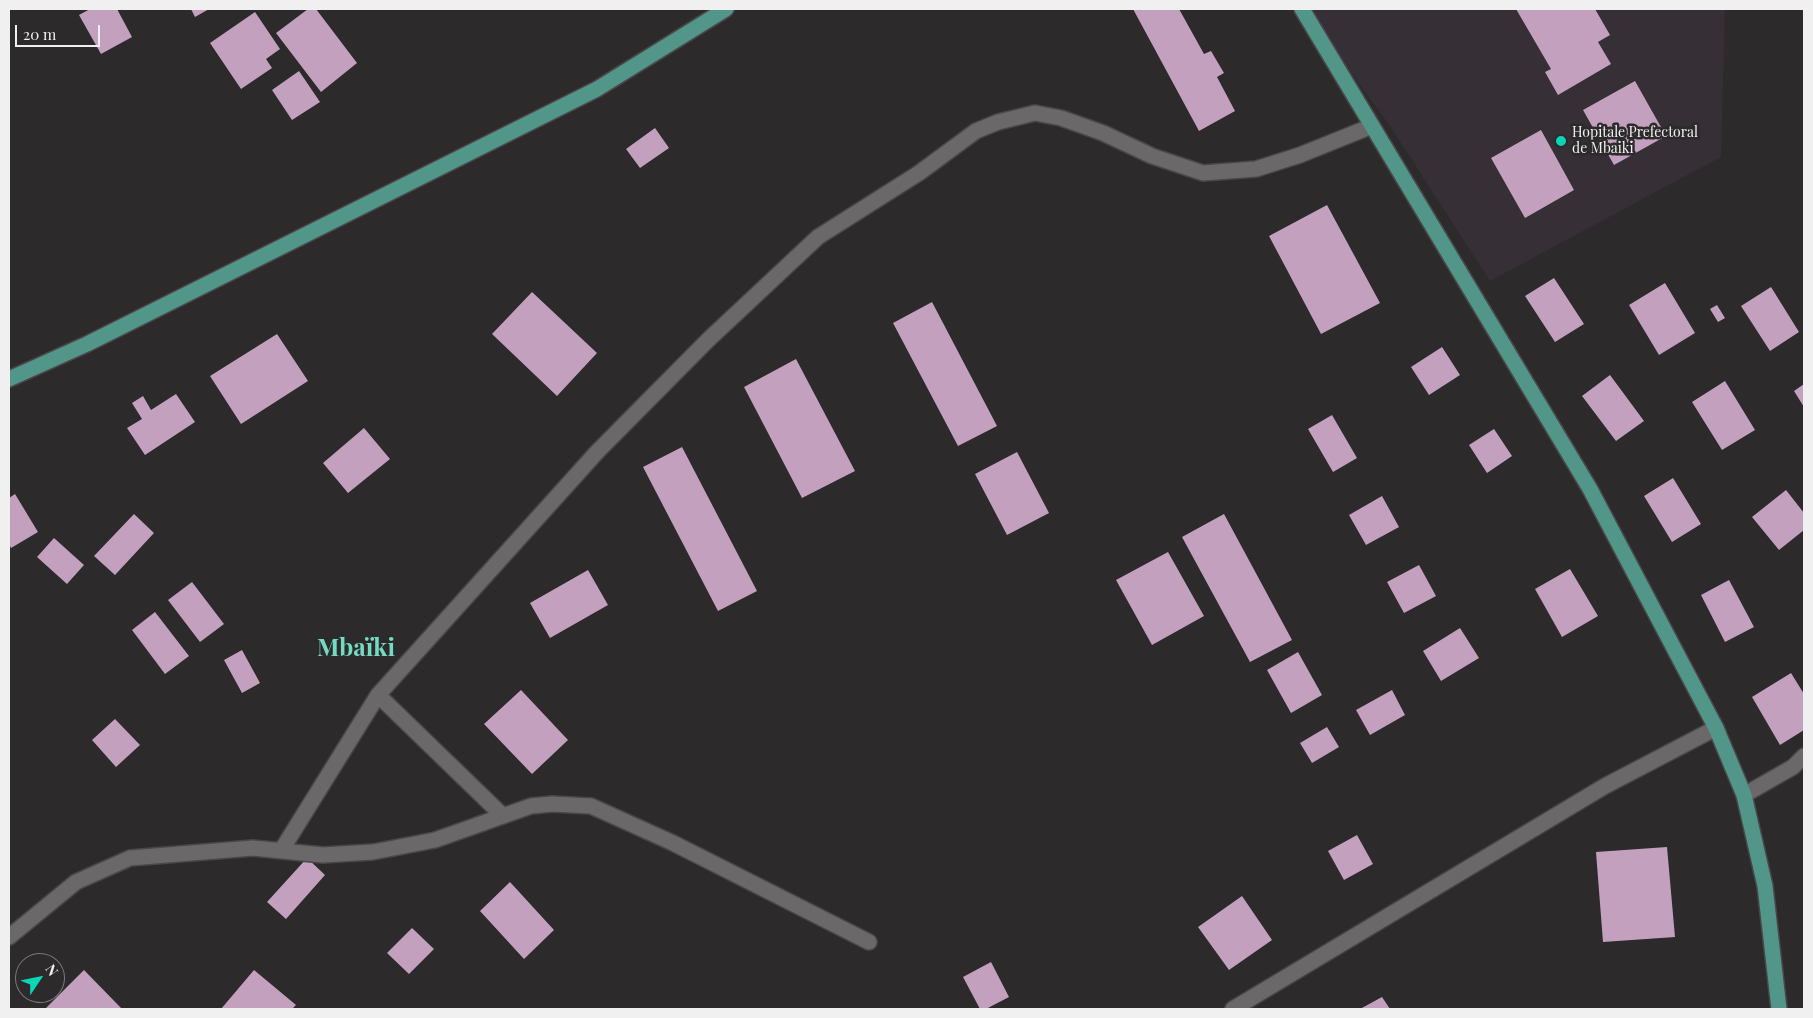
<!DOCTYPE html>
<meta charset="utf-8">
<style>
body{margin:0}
#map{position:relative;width:1813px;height:1018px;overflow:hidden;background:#2c2a2b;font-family:"Playfair Display",serif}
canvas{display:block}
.frame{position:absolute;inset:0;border:10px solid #f1f0f1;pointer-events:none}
.north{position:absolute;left:15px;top:953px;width:50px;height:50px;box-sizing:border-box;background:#2c2a2b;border:1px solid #7b797a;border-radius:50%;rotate:56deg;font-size:14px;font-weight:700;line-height:20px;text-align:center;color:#f1f0f1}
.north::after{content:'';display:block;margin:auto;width:18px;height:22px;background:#0ad5b5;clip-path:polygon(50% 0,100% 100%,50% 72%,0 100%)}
.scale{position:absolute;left:15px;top:25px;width:85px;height:22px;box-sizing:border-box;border:2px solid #f1f0f1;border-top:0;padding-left:6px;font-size:15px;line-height:18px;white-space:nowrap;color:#f1f0f1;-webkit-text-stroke:4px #2c2a2b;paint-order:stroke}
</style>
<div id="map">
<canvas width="1813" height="1018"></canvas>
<div class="frame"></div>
<div class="north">N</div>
<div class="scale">20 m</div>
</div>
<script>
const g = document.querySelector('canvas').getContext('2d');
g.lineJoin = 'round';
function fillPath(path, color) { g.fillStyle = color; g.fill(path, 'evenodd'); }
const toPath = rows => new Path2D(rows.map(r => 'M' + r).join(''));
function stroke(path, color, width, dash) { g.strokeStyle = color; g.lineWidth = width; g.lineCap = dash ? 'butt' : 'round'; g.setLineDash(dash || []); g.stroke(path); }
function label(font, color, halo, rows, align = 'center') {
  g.font = font + ' "Playfair Display",serif'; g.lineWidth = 5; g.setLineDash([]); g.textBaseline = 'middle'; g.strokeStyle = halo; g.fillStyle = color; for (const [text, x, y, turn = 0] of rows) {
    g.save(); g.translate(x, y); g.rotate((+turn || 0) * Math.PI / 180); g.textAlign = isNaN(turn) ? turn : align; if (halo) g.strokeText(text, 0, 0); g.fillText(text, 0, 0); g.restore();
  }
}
const built = toPath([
 [1305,9,1725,9,1721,157,1490,281,1390,126]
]);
const building = toPath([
 [90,9,117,9,132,37,101,54,79,15],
 [191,9,209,9,195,17],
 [308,9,316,9,357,63,321,92,276,33],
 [1133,9,1179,9,1204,54,1211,51,1224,73,1217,77,1235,111,1199,131],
 [1516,9,1595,9,1610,35,1598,42,1611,64,1558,95,1545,72,1551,69],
 [255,12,280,49,266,59,272,68,241,89,210,43],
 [299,71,320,102,292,120,272,90],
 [1635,81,1666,136,1614,165,1583,110],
 [655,128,669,148,640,168,626,149],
 [1541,130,1574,190,1525,218,1491,158],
 [1327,205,1380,303,1321,334,1269,236],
 [1554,278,1584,324,1555,342,1525,296],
 [1665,283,1695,333,1659,355,1629,305],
 [1771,287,1799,332,1770,351,1741,306],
 [532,292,597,353,557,396,492,334],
 [932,302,997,426,958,446,893,323],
 [1717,305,1725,318,1718,322,1710,309],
 [277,334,308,381,241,424,210,376],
 [1442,347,1460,375,1429,395,1411,367],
 [796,359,855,471,802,498,744,387],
 [1610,375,1644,421,1616,441,1582,396],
 [1725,381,1755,430,1722,450,1692,402],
 [1804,384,1804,407,1794,391],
 [176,394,195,422,145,455,127,428,142,419,132,403,143,396,151,410],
 [1332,415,1357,458,1333,472,1308,429],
 [364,428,390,459,348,493,323,463],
 [1494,429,1512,456,1487,473,1469,445],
 [682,447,757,591,718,611,643,467],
 [1017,452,1049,513,1007,535,975,474],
 [1673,478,1701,524,1672,542,1644,496],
 [1786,490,1804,513,1804,530,1779,550,1752,517],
 [15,494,38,532,11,548,9,544,9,498],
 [1382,496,1399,527,1366,545,1349,515],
 [134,514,154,533,115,575,94,556],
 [1224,514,1292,640,1250,662,1182,537],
 [54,538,84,565,67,584,37,557],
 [1168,552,1204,616,1152,645,1116,580],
 [1419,565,1436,596,1404,613,1387,582],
 [1570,569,1598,616,1562,637,1535,589],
 [588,570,608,605,550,638,530,603],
 [1729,580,1754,627,1725,642,1701,595],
 [192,582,224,624,200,642,168,600],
 [155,612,189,656,165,674,132,630],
 [1460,628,1479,658,1441,681,1423,651],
 [242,650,260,683,242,693,224,660],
 [1298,652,1322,695,1291,713,1267,670],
 [1791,673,1804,694,1804,730,1780,745,1752,697],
 [521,690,568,740,532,774,484,724],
 [1392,690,1405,715,1370,735,1356,710],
 [115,719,140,745,116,767,92,740],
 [1327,727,1339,747,1312,763,1300,743],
 [1357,835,1373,864,1344,880,1328,851],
 [1667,847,1675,937,1603,942,1596,852],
 [307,858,325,875,286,919,267,902],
 [510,882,554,930,524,959,480,911],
 [1242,896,1272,940,1229,970,1198,927],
 [412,928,434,949,409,974,387,953],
 [991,962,1009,997,986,1009,980,1009,963,977],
 [84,970,122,1009,45,1009],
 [254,970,296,1005,292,1009,221,1009],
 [1382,997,1390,1009,1360,1009]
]);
const minor = toPath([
 [378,695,503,816],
 [1744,795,1793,767,1804,756],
 [281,851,378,695,597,452,708,340,818,237,919,173,976,131,998,122,1035,113,1061,118,1103,133,1152,156,1203,173,1256,169,1300,155,1372,126],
 [9,937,76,882,130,858,253,848,323,855,373,852,435,840,531,806,552,804,591,806,673,843,869,942],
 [1233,1009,1605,786,1716,728]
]);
const major = toPath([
 [1302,9,1590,489,1716,728,1744,795,1765,886,1779,1009],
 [9,379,87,344,597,89,726,9]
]);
const markers = [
 [1561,141,6,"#0ad5b5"]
];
const poiNames = [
 ["Hopitale Prefectoral",1572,133],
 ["de Mbaiki",1572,149]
];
const townNames = [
 ["Mbaïki",356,649]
];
fillPath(built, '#362f35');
fillPath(building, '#c3a1be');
stroke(minor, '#494749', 18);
stroke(major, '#494749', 18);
stroke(minor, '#6b686a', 15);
stroke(major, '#529689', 15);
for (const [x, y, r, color] of markers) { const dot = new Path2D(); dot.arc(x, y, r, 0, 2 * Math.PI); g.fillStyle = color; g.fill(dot); stroke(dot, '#2c2a2b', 2); }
label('14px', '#f1f0f1', '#2c2a2b', poiNames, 'left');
label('bold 24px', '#76d9c2', '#2c2a2b', townNames);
</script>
